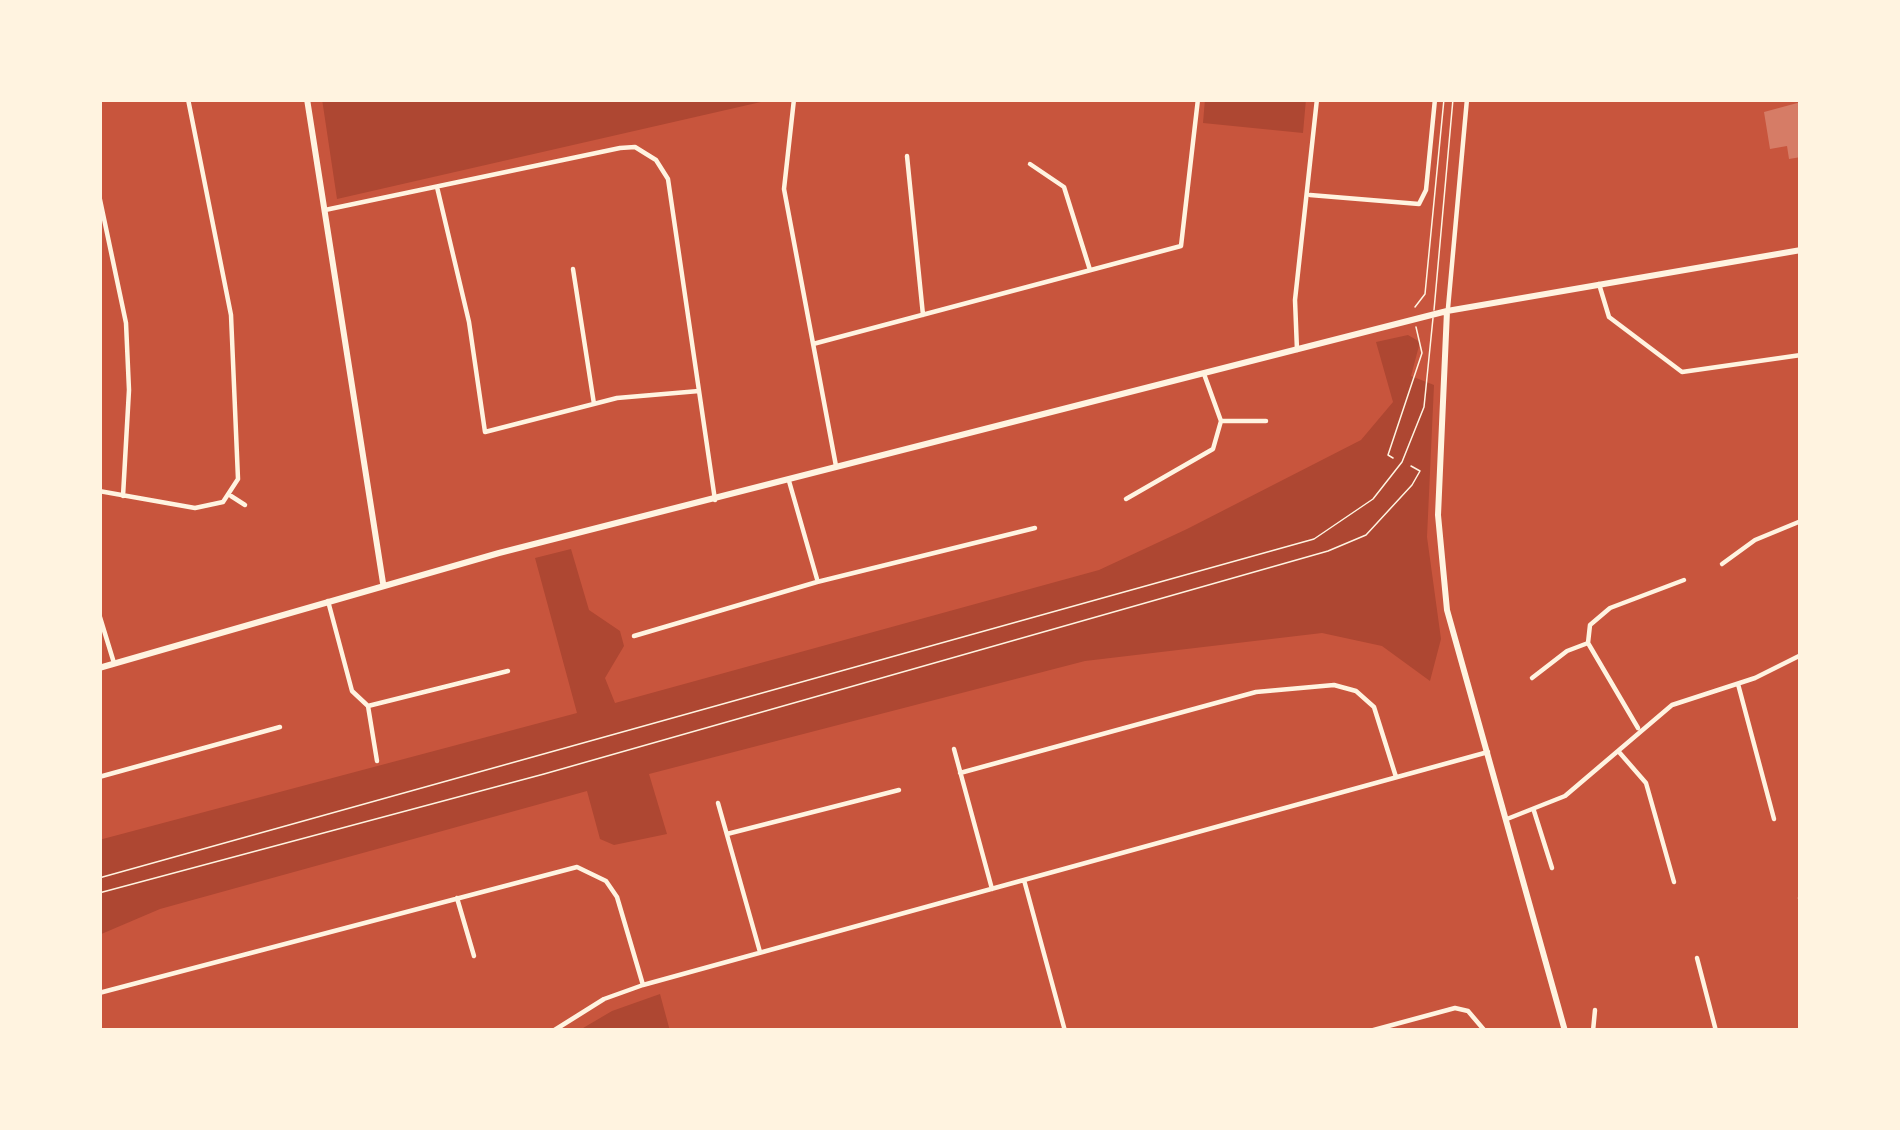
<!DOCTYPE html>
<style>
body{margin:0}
#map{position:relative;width:1900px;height:1130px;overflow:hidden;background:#c8553d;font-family:"PT Sans Narrow",sans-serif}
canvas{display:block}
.frame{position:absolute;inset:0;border:102px solid #fff3e0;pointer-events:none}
</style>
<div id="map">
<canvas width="1900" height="1130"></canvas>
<div class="frame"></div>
</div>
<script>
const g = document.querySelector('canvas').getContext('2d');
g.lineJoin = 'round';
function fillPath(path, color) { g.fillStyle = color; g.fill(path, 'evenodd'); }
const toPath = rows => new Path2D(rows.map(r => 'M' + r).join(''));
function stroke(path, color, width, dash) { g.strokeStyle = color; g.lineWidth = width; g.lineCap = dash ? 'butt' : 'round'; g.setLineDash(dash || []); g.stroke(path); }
const green = toPath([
 [322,99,774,99,337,199],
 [1205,99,1306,99,1303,133,1203,123],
 [1408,335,1420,342,1411,376,1434,385,1427,537,1441,639,1430,681,1382,646,1322,633,1085,661,649,774,667,834,614,845,600,839,587,791,160,909,99,935,99,840,577,713,535,558,571,549,589,610,620,631,624,646,605,678,615,703,1099,570,1187,529,1361,440,1393,402,1376,342],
 [660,994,670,1031,578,1031,612,1011]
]);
const building = toPath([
 [1801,102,1801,157,1789,159,1787,146,1770,149,1764,112]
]);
const path = toPath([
 [1415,307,1425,294,1444,99],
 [1393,458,1388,455,1422,353,1416,327],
 [99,893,544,774,1328,551,1366,535,1412,485,1420,471,1411,466]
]);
const service = toPath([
 [1434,310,1453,99],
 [99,878,1314,539,1373,499,1402,462,1424,407,1433,318]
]);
const minor = toPath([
 [794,99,784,189,836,466],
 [907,156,923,315],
 [1030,164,1064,187,1090,270],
 [437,187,469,322,485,432,617,398,699,391],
 [99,195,126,323,129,390,123,496],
 [1310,195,1419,204,1426,190,1435,99],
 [325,210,620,148,635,147,656,160,668,179,715,500],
 [573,269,594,404],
 [1599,284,1609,317,1682,372,1801,355],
 [1448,308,1467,99],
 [813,344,1181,246,1198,99],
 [1297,350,1295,300,1317,99],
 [1221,421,1266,421],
 [789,481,817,579],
 [99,491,195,508,223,502,238,479,231,315,188,99],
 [231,496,245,505],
 [1126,499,1213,449,1221,421,1204,374],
 [1722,564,1755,540,1801,521],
 [328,601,352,691,368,706,508,671],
 [99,614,114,663],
 [634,636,817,582,1035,528],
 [1532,678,1567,651,1588,643],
 [1738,684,1774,819],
 [368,706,377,761],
 [1638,728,1588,643,1590,625,1610,608,1684,580],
 [954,749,992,889],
 [1619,752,1646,783,1674,882],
 [960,773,1256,692,1334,685,1356,691,1374,707,1396,777],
 [99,777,280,727],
 [718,803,760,952],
 [1534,811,1552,868],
 [1507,819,1565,796,1672,705,1755,678,1801,655],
 [727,834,899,790],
 [1024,880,1065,1031],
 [457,898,474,956],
 [1800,898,1801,902],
 [1697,958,1716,1031],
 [99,993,577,867,606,881,617,897,643,985],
 [553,1031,604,999,643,985,1488,752],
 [1370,1031,1455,1008,1468,1011,1485,1031],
 [1593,1031,1595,1010]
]);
const secondary = toPath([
 [307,99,383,583],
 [1447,311,1438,515,1447,610,1565,1031],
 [99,668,499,553,1447,311,1801,250]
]);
fillPath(green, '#ae4732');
fillPath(building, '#d67c66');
stroke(path, '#fff3e0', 1.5);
stroke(service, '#fff3e0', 1.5);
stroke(minor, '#fff3e0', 4.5);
stroke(secondary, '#fff3e0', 6);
</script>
